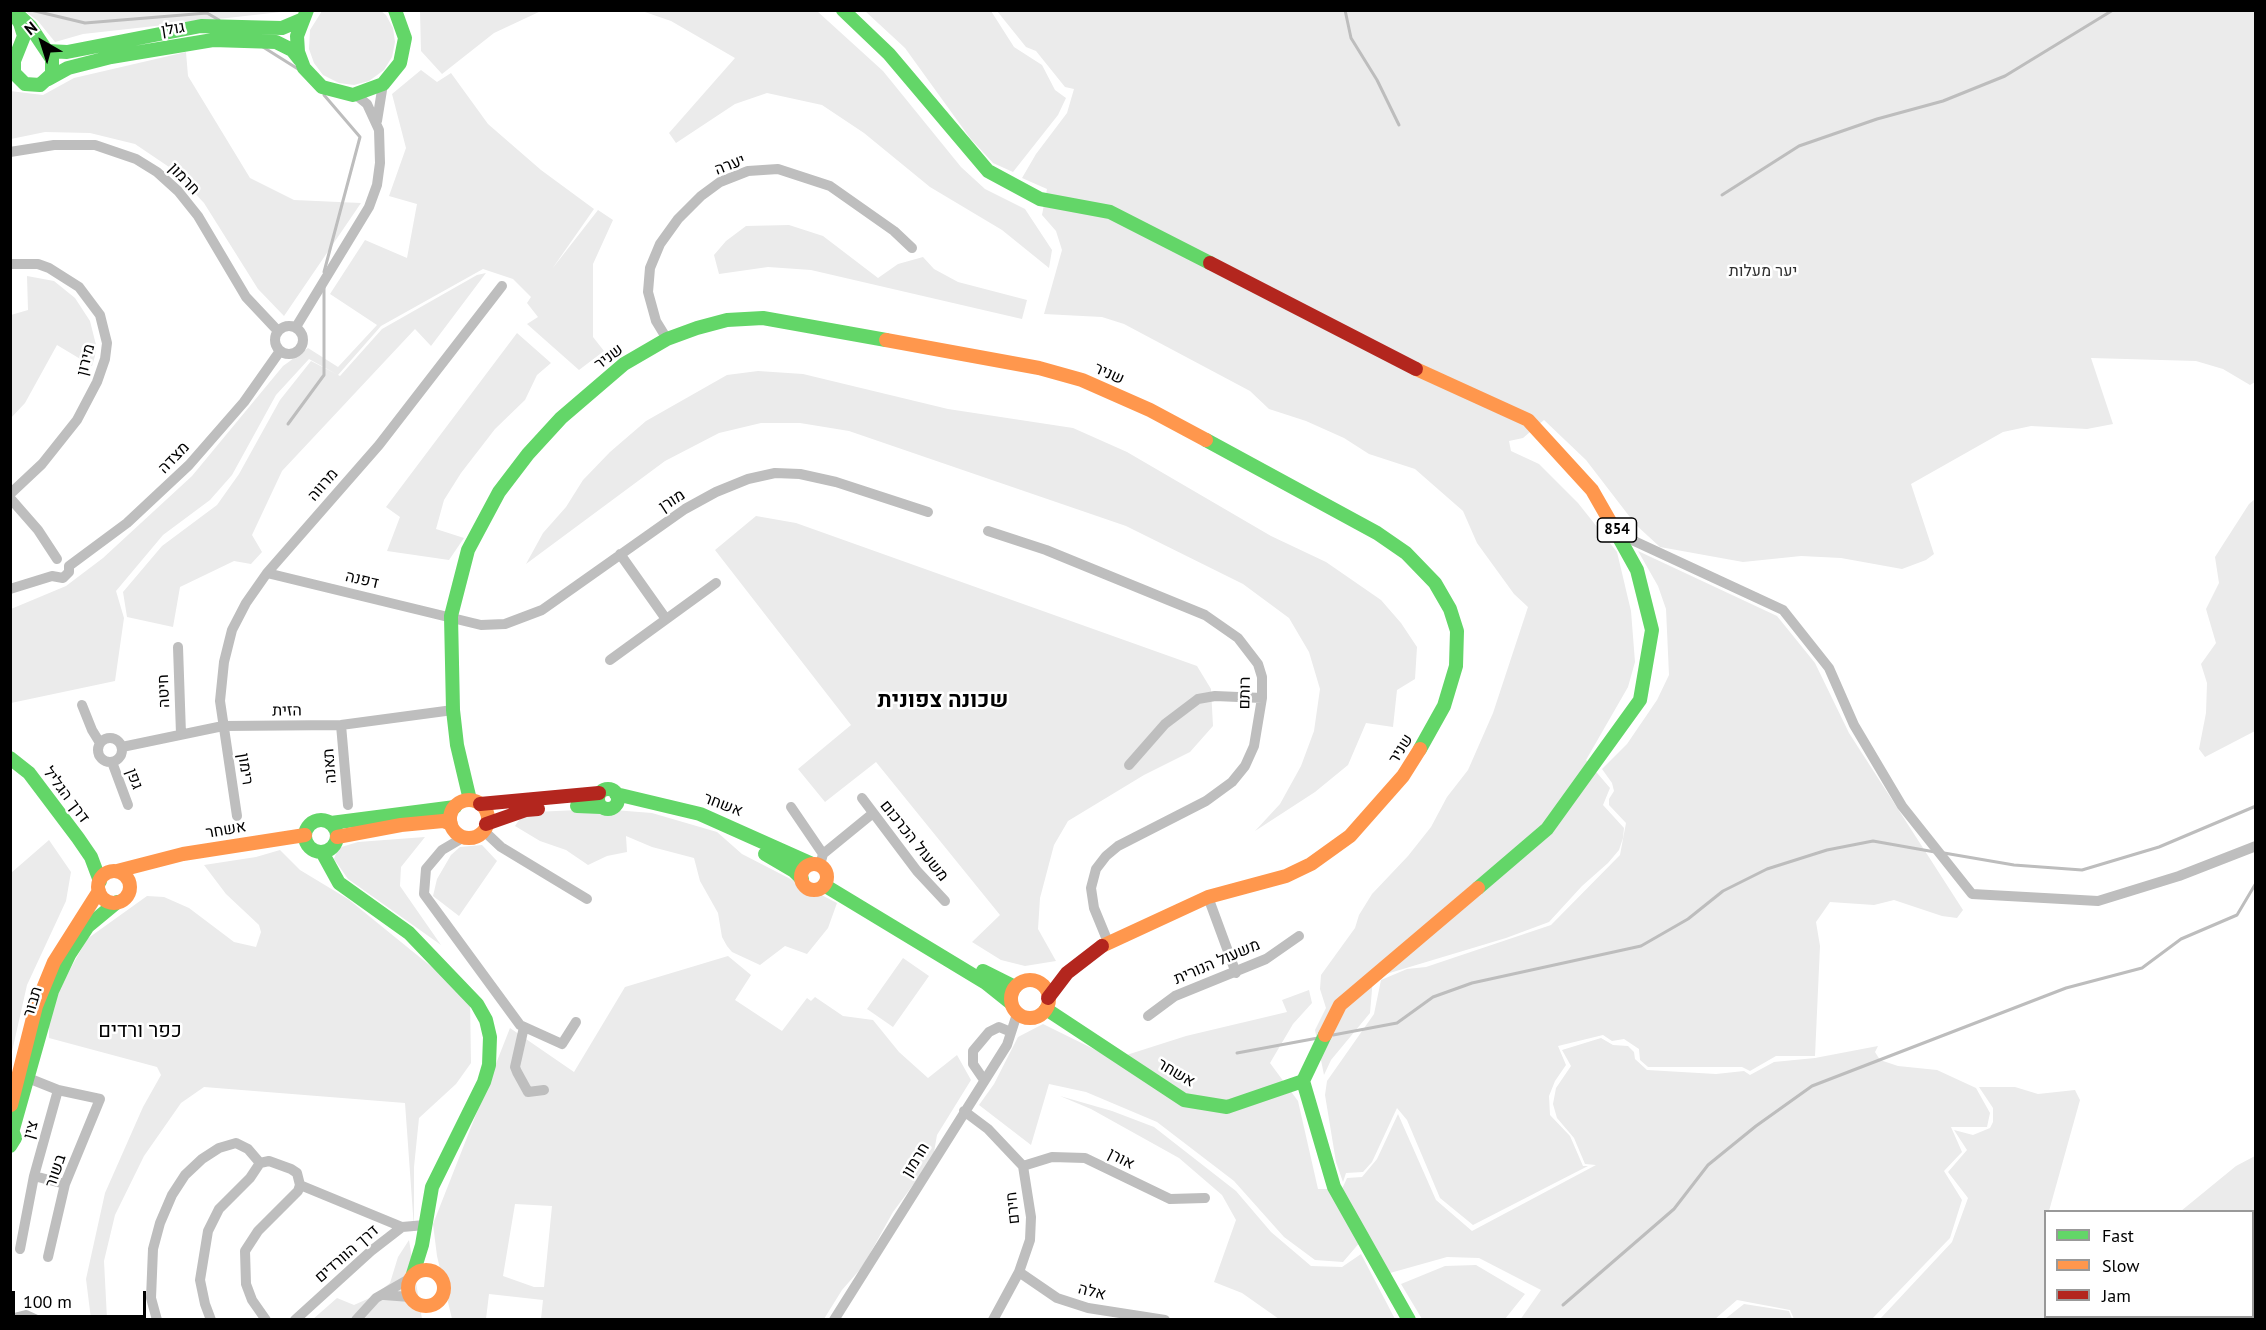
<!DOCTYPE html>
<meta charset="utf-8">
<style>
body{margin:0}
#map{position:relative;width:2266px;height:1330px;overflow:hidden;background:#fff;font-family:"PT Sans",sans-serif}
canvas{display:block}
.frame{position:absolute;inset:0;border:12px solid #000;pointer-events:none}
.legend{position:absolute;left:2044px;top:1210px;width:210px;height:108px;box-sizing:border-box;background:#fff;border:2px solid #999;margin:0;padding:8px 10px;list-style:none;font-size:18px;color:#000}
.legend li{display:flex;align-items:center;gap:12px;height:30px}
.legend b{width:30px;border:2px solid #999}
.north{position:absolute;left:12px;top:12px;width:60px;height:60px;-webkit-text-stroke:4px #fff;paint-order:stroke;rotate:321deg;font-size:16px;font-weight:700;line-height:24px;text-align:center;color:#000}
.north::after{content:'';display:block;margin:auto;width:21px;height:27px;background:#000;clip-path:polygon(50% 0,100% 100%,50% 72%,0 100%)}
.scale{position:absolute;left:12px;top:1291px;width:134px;height:27px;box-sizing:border-box;border:3px solid #000;border-top:0;padding-left:8px;font-size:18px;line-height:21px;white-space:nowrap;color:#000;-webkit-text-stroke:4px #fff;paint-order:stroke}
</style>
<div id="map">
<canvas width="2266" height="1330"></canvas>
<div class="frame"></div>
<ul class="legend">
<li><b style="height:8px;background:#63d668"></b>Fast</li>
<li><b style="height:8px;background:#ff974d"></b>Slow</li>
<li><b style="height:8px;background:#b3261e"></b>Jam</li>
</ul>
<div class="north">N</div>
<div class="scale">100 m</div>
</div>
<script>
const g = document.querySelector('canvas').getContext('2d');
g.lineJoin = 'round';
function fillPath(path, color) { g.fillStyle = color; g.fill(path, 'evenodd'); }
const toPath = rows => new Path2D(rows.map(r => 'M' + r).join(''));
function stroke(path, color, width, dash) { g.strokeStyle = color; g.lineWidth = width; g.lineCap = dash ? 'butt' : 'round'; g.setLineDash(dash || []); g.stroke(path); }
function label(font, color, halo, rows, align = 'center') {
  g.font = font + ' "PT Sans",Heebo,sans-serif'; g.lineWidth = 5; g.setLineDash([]); g.textBaseline = 'middle'; g.strokeStyle = halo; g.fillStyle = color; for (const [text, x, y, turn = 0] of rows) {
    g.save(); g.translate(x, y); g.rotate((+turn || 0) * Math.PI / 180); g.textAlign = isNaN(turn) ? turn : align; if (halo) g.strokeText(text, 0, 0); g.fillText(text, 0, 0); g.restore();
  }
}
const green = toPath([
 [25,11,290,11,83,34,55,42,38,21],
 [322,11,381,11,386,15,393,28,395,42,392,57,384,70,369,81,354,85,339,83,323,75,314,63,309,49,310,30],
 [420,11,420,10,541,11,494,33,442,74,421,51],
 [642,11,817,11,883,71,961,167,985,189,1025,209,1052,250,1049,268,1002,230,930,187,864,133,822,105,767,93,735,104,676,143,669,133,735,58,671,21],
 [865,11,991,11,1014,47,1042,65,1055,90,1066,98,1058,115,1013,172,993,163,970,138,905,48],
 [997,11,2255,11,2255,382,2250,385,2223,369,2196,361,2091,358,2113,424,2087,429,2031,426,2003,432,1911,484,1934,554,1926,560,1902,569,1841,558,1801,556,1743,562,1660,547,1636,525,1586,460,1544,420,1523,438,1509,441,1511,451,1539,464,1578,503,1617,552,1631,611,1635,662,1628,687,1586,760,1610,788,1603,805,1624,828,1623,838,1619,850,1608,863,1582,886,1549,922,1506,938,1373,978,1370,1013,1331,1060,1324,1075,1315,1030,1326,1008,1320,989,1321,975,1355,928,1359,915,1372,894,1408,856,1431,827,1447,797,1468,770,1493,713,1528,607,1514,594,1477,543,1463,511,1415,469,1369,454,1344,438,1306,421,1269,409,1250,391,1124,324,1102,317,1044,314,1062,250,1056,231,1042,215,1047,189,1022,178,1036,154,1067,113,1074,89,1065,87,1036,51,1026,47],
 [186,52,188,76,250,178,294,200,361,203,284,316,258,289,204,203,172,169,135,144,90,133,45,132,11,139,10,91,43,95,74,78],
 [421,70,437,82,451,73,488,124,541,170,594,209,552,269,598,210,613,220,593,264,593,337,604,351,579,370,527,324,538,317,527,303,531,297,513,279,483,269,381,326,338,375,309,359,276,395,232,475,210,500,163,535,116,591,124,618,115,681,11,703,11,609,66,586,103,558,192,476,283,366,308,348,338,367,377,325,330,294,365,240,407,258,417,204,389,196,406,148,392,94],
 [789,225,823,236,878,278,898,264,923,257,934,269,958,282,1027,300,1022,319,811,270,768,267,719,274,714,255,726,241,746,226],
 [486,273,431,346,415,329,282,471,252,535,262,552,251,564,234,561,180,587,173,627,127,617,123,592,162,546,217,505,239,474,280,400,311,361,340,376,382,329,477,275],
 [27,276,54,281,75,298,90,321,96,345,95,356,92,366,57,345,25,403,11,418,11,315,28,310],
 [517,333,551,363,537,375,525,400,495,429,461,473,444,500,436,529,464,538,449,560,387,551,400,517,386,507],
 [758,371,803,374,948,409,1073,428,1127,452,1271,536,1326,562,1381,600,1401,623,1417,647,1415,679,1397,690,1393,727,1366,723,1348,765,1315,792,1255,831,1280,804,1301,766,1314,731,1320,689,1309,652,1289,618,1243,584,1126,526,849,431,800,423,761,423,719,433,665,461,526,564,543,533,566,507,583,480,610,452,646,421,727,375],
 [2255,499,2255,731,2205,757,2199,749,2206,713,2207,683,2201,664,2216,643,2206,609,2219,583,2215,557,2249,504],
 [756,516,796,523,1197,666,1211,689,1213,726,1190,752,1144,775,1068,821,1054,845,1040,898,1038,929,1056,961,1025,966,1001,960,972,942,1000,915,876,762,825,802,798,769,851,725,715,550],
 [1638,551,1777,616,1815,663,1849,733,1963,910,1957,918,1942,916,1894,900,1874,905,1830,902,1816,922,1820,946,1815,1056,1776,1056,1750,1071,1742,1067,1648,1067,1640,1060,1639,1049,1624,1039,1612,1041,1603,1035,1558,1046,1566,1065,1555,1081,1549,1096,1550,1115,1570,1136,1583,1166,1588,1166,1473,1225,1440,1198,1407,1120,1397,1108,1372,1162,1363,1172,1346,1173,1343,1182,1336,1162,1325,1095,1327,1081,1374,1014,1381,980,1407,969,1426,967,1551,925,1620,855,1626,823,1609,805,1609,799,1614,791,1612,783,1602,769,1627,744,1657,700,1669,675,1666,609,1658,586],
 [601,809,652,813,717,832,742,854,837,903,828,928,807,954,785,946,760,965,732,952,727,946,722,937,718,913,700,881,694,858,652,847,626,836,627,852,607,856,588,865,566,850,540,841,515,826,521,817,534,812],
 [425,837,401,867,400,886,441,945,348,879,334,859,338,848,358,842],
 [49,840,71,872,66,901,27,985,11,1056,11,873],
 [482,845,497,861,459,916,433,896,437,879,451,855,460,847],
 [280,850,300,870,348,899,470,998,471,1063,456,1084,419,1118,414,1167,414,1228,405,1103,204,1087,181,1103,144,1156,115,1215,104,1261,107,1319,91,1319,86,1279,105,1193,143,1107,161,1075,157,1067,49,1038,49,1018,57,993,87,939,147,896,164,897,189,908,234,942,256,947,261,932,259,925,226,894,204,865,256,857],
 [728,956,751,975,735,1000,782,1031,807,998,811,1001,815,997,843,1016,873,1020,899,1052,928,1078,957,1055,971,1080,937,1135,933,1158,893,1212,863,1266,842,1290,824,1319,541,1319,543,1300,489,1294,486,1319,452,1319,437,1256,433,1224,510,1028,574,1072,625,987],
 [515,1204,552,1206,544,1287,534,1287,503,1276],
 [903,958,929,976,893,1027,867,1009],
 [1309,990,1312,1003,1293,1024,1270,1063,1298,1101,1318,1189,1342,1189,1347,1178,1362,1177,1377,1159,1398,1114,1436,1200,1472,1231,1596,1165,1585,1164,1574,1138,1557,1118,1553,1104,1556,1088,1571,1066,1562,1050,1601,1038,1613,1045,1628,1046,1634,1052,1635,1059,1647,1070,1716,1074,1744,1071,1750,1075,1774,1062,1815,1058,1878,1046,1875,1052,1880,1060,1898,1066,1937,1070,1976,1088,1990,1113,1987,1127,1951,1127,1962,1152,1944,1171,1962,1200,1950,1238,1872,1319,1794,1319,1790,1310,1737,1300,1715,1319,1520,1320,1541,1290,1479,1258,1447,1257,1390,1273,1367,1234,1343,1262,1315,1260,1284,1237,1234,1181,1157,1122,1086,1092,1049,1084,1031,1145,979,1105,994,1084,1018,1037,1043,1024,1114,1059,1186,1036,1287,1012,1282,1000],
 [1979,1087,2015,1087,2038,1094,2075,1090,2080,1100,2049,1211,2046,1212,2046,1316,2252,1316,2252,1212,2181,1211,2236,1166,2255,1156,2255,1319,1880,1319,1952,1242,1968,1198,1948,1172,1967,1150,1954,1130,1973,1135,1990,1128,1993,1122,1993,1108],
 [1060,1096,1112,1111,1154,1127,1236,1191,1271,1232,1311,1266,1342,1267,1361,1254,1395,1319,1279,1319,1242,1293,1214,1282,1236,1220,1222,1195,1179,1158,1091,1109],
 [409,1240,422,1319,312,1320,337,1298,354,1305,372,1297,390,1283,398,1257],
 [1476,1265,1525,1294,1505,1319,1422,1319,1401,1284,1445,1266],
 [1744,1304,1789,1311,1792,1319,1725,1319]
]);
const stream = toPath([
 [31,10,85,23,207,13,219,20],
 [1345,10,1351,38,1377,80,1399,125],
 [263,47,298,69],
 [324,95,360,137,324,272],
 [1722,195,1799,146,1877,119,1943,101,2005,76,2113,10],
 [288,424,324,375,324,287],
 [1944,853,2014,865,2082,870,2159,847,2256,806],
 [1333,1035,1397,1023,1433,997,1472,983,1641,946,1688,919,1723,891,1767,869,1827,850,1873,841,1935,852],
 [1237,1053,1318,1038],
 [1563,1305,1674,1209,1708,1165,1756,1126,1812,1086,2066,988,2142,968,2181,939,2237,915,2256,883]
]);
const street = toPath([
 [377,121,383,84],
 [10,152,54,145,95,145,136,159,157,172,178,191,198,216,246,297,278,331],
 [10,264,38,264,49,268,79,287,100,315,107,343,105,359,97,382,77,420,42,464,10,494],
 '275 340a14 14 0 1 1 28 0a14 14 0 1 1-28 0Z',
 [296,327,369,207,377,185,380,163,379,130,367,104,356,95],
 [667,339,656,321,648,292,650,268,660,244,678,219,701,196,720,182,748,171,778,169,830,186,894,231,912,248],
 [10,498,38,530,57,559],
 [988,531,1046,550,1205,615,1238,638,1258,664,1262,677,1262,698,1254,746,1245,766,1232,782,1206,801,1118,846,1106,856,1096,869,1091,888,1094,908,1108,942],
 [1619,534,1783,610,1829,668,1854,725,1902,806,1972,894,2098,901,2179,876,2256,846],
 [620,554,666,619],
 [69,566,127,523,189,465,244,402,280,351],
 [267,573,481,625,505,624,542,610,685,509,716,492,748,479,775,473,800,474,836,482,928,512],
 [52,576,63,578,69,572,69,566],
 [10,589,52,576],
 [178,647,181,734],
 [610,660,716,583],
 [82,705,92,730,100,743],
 [341,725,348,805],
 '98 750a12 12 0 1 1 24 0a12 12 0 1 1-24 0Z',
 [122,747,223,726,341,725,453,710],
 [112,762,128,805],
 [1129,765,1165,724,1198,699,1215,696,1262,698],
 [862,798,917,871,945,901],
 [791,807,823,854],
 [237,816,220,701,224,662,232,630,246,603,267,573,379,445,502,286],
 [484,831,501,847,587,899],
 [464,837,442,850,426,869,424,894,520,1025,562,1044,576,1022],
 [820,865,823,854,872,814],
 [1208,897,1236,973],
 [1148,1016,1175,996,1266,959,1299,936],
 [524,1027,515,1067,517,1072,528,1092,544,1090],
 [28,1078,58,1090,100,1099,65,1184,48,1257],
 [984,1080,973,1064,973,1051,989,1032,999,1027,1011,1032],
 [964,1111,988,1129,1023,1166,1031,1217,1030,1240,1019,1272,993,1320],
 [260,1163,269,1161,291,1169,297,1173,300,1185,298,1191,258,1231,245,1251,246,1284,252,1300,266,1320],
 [1023,1166,1052,1157,1085,1158,1170,1199,1205,1198],
 [34,1176,65,1184],
 [300,1185,402,1227],
 [20,1249,34,1176,58,1090],
 [1019,1272,1057,1298,1088,1308,1165,1320],
 [384,1295,410,1297],
 [10,1319,26,1315,37,1320],
 [157,1320,151,1298,153,1249,160,1223,172,1195,185,1175,202,1159,219,1148,236,1143,248,1149,260,1163,250,1178,219,1209,208,1231,200,1280,205,1304,211,1320],
 [295,1320,371,1251,402,1227,425,1225],
 [356,1320,376,1298,409,1279],
 [834,1320,1007,1045,1017,1014]
]);
const fast = toPath([
 [11,10,20,23,24,36,14,61,14,73,25,84,40,85,52,74,52,59,30,26,13,10],
 [307,10,297,36,298,52,304,68,322,87,353,95,383,84,400,63,405,38,395,10],
 [843,10,889,54,988,171,1040,199,1110,212,1210,263],
 [47,51,67,52,201,26,282,28,301,20],
 [48,79,68,68,111,57,213,40,276,42,292,50,300,60],
 [1206,440,1377,533,1406,553,1435,583,1450,609,1457,631,1456,666,1444,706,1420,749],
 [10,758,29,773,78,838,91,857,100,881],
 '598 799a10 10 0 1 1 20 0a10 10 0 1 1-20 0Z',
 [616,794,700,814,812,864],
 [470,800,457,745,453,710,451,616,468,550,499,492,528,454,561,418,624,364,667,339,697,328,727,320,763,318,886,340],
 [577,806,601,807],
 '305 836a16 16 0 1 1 32 0a16 16 0 1 1-32 0Z',
 [331,823,455,807],
 [322,852,339,883,409,933,477,1004,486,1020,490,1037,489,1065,484,1082,432,1187,422,1245,413,1274],
 [765,854,794,871,802,879],
 [824,885,986,983,1011,1003],
 [1478,888,1547,829,1640,700,1652,630,1637,570,1612,525],
 [983,971,1015,987],
 [1046,1009,1184,1100,1227,1107,1303,1081],
 [1325,1035,1303,1081,1334,1187,1409,1320],
 [10,1125,15,1138,10,1146],
 [13,1129,52,991,69,955,88,926,117,902]
]);
const slow = toPath([
 [886,340,1039,368,1082,380,1150,410,1206,440],
 [1416,369,1528,420,1592,490,1612,525],
 '450 819a19 19 0 1 1 38 0a19 19 0 1 1-38 0Z',
 [337,837,401,825,443,821,451,824],
 '801 877a13 13 0 1 1 26 0a13 13 0 1 1-26 0Z',
 [117,871,183,854,305,835],
 '98 887a16 16 0 1 1 32 0a16 16 0 1 1-32 0Z',
 [1102,946,1208,897,1286,876,1311,864,1350,836,1403,776,1420,749],
 '1011 999a19 19 0 1 1 38 0a19 19 0 1 1-38 0Z',
 [1325,1035,1340,1005,1478,888],
 [11,1105,36,1006,54,962,99,891],
 '408 1288a18 18 0 1 1 36 0a18 18 0 1 1-36 0Z'
]);
const jam = toPath([
 [1210,263,1416,369],
 [480,804,599,793],
 [486,824,526,810,538,809],
 [1048,998,1067,973,1102,946]
]);
const shields = [
 [1617,530,39]
];
const shieldNames = [
 ["854",1617,530]
];
const streetNames = [
 ["גולן",173,29,-9],
 ["יערה",730,165,-21],
 ["חרמון",184,179,46],
 ["שניר",609,357,-37],
 ["מירון",86,360,-76],
 ["שניר",1109,374,24],
 ["מצדה",174,458,-46],
 ["מרווה",323,485,-49],
 ["מורן",672,501,-33],
 ["דפנה",362,580,13],
 ["חיטה",164,691,-92],
 ["רותם",1245,693,-89],
 ["הזית",287,711,-1],
 ["שניר",1401,749,-58],
 ["תאנה",330,766,-95],
 ["רימון",245,769,81],
 ["גפן",134,779,70],
 ["דרך הגליל",66,795,53],
 ["אשחר",723,805,21],
 ["אשחר",226,830,-10],
 ["משעול הכרכום",914,841,51],
 ["משעול הנורית",1217,962,-23],
 ["תבור",33,1002,-73],
 ["אשחר",1176,1073,30],
 ["צין",31,1130,-74],
 ["אורן",1121,1159,27],
 ["חרמון",916,1160,-58],
 ["בשור",56,1171,-71],
 ["חירם",1013,1208,-96],
 ["דרך הוורדים",347,1254,-41],
 ["אלה",1092,1292,14]
];
const parkNames = [
 ["יער מעלות",1763,271]
];
const quarterNames = [
 ["כפר ורדים",140,1031]
];
const districtNames = [
 ["שכונה צפונית",943,701]
];
fillPath(green, '#ebebeb');
stroke(stream, '#bdbdbd', 3);
stroke(street, '#bebebe', 10);
stroke(fast, '#63d668', 14);
stroke(slow, '#ff974d', 14);
stroke(jam, '#b3261e', 14);
for (const [x, y, w] of shields) { const box = new Path2D(); box.roundRect(x - w / 2, y - 12, w, 24, 4.5); g.fillStyle = '#fff'; g.fill(box); stroke(box, '#000', 1.5); }
label('bold 15px', '#000', null, shieldNames);
label('16px', '#000', '#fff', streetNames);
label('16px', '#313131', '#fff', parkNames);
label('20px', '#000', '#fff', quarterNames);
label('bold 22px', '#000', '#fff', districtNames);
</script>
